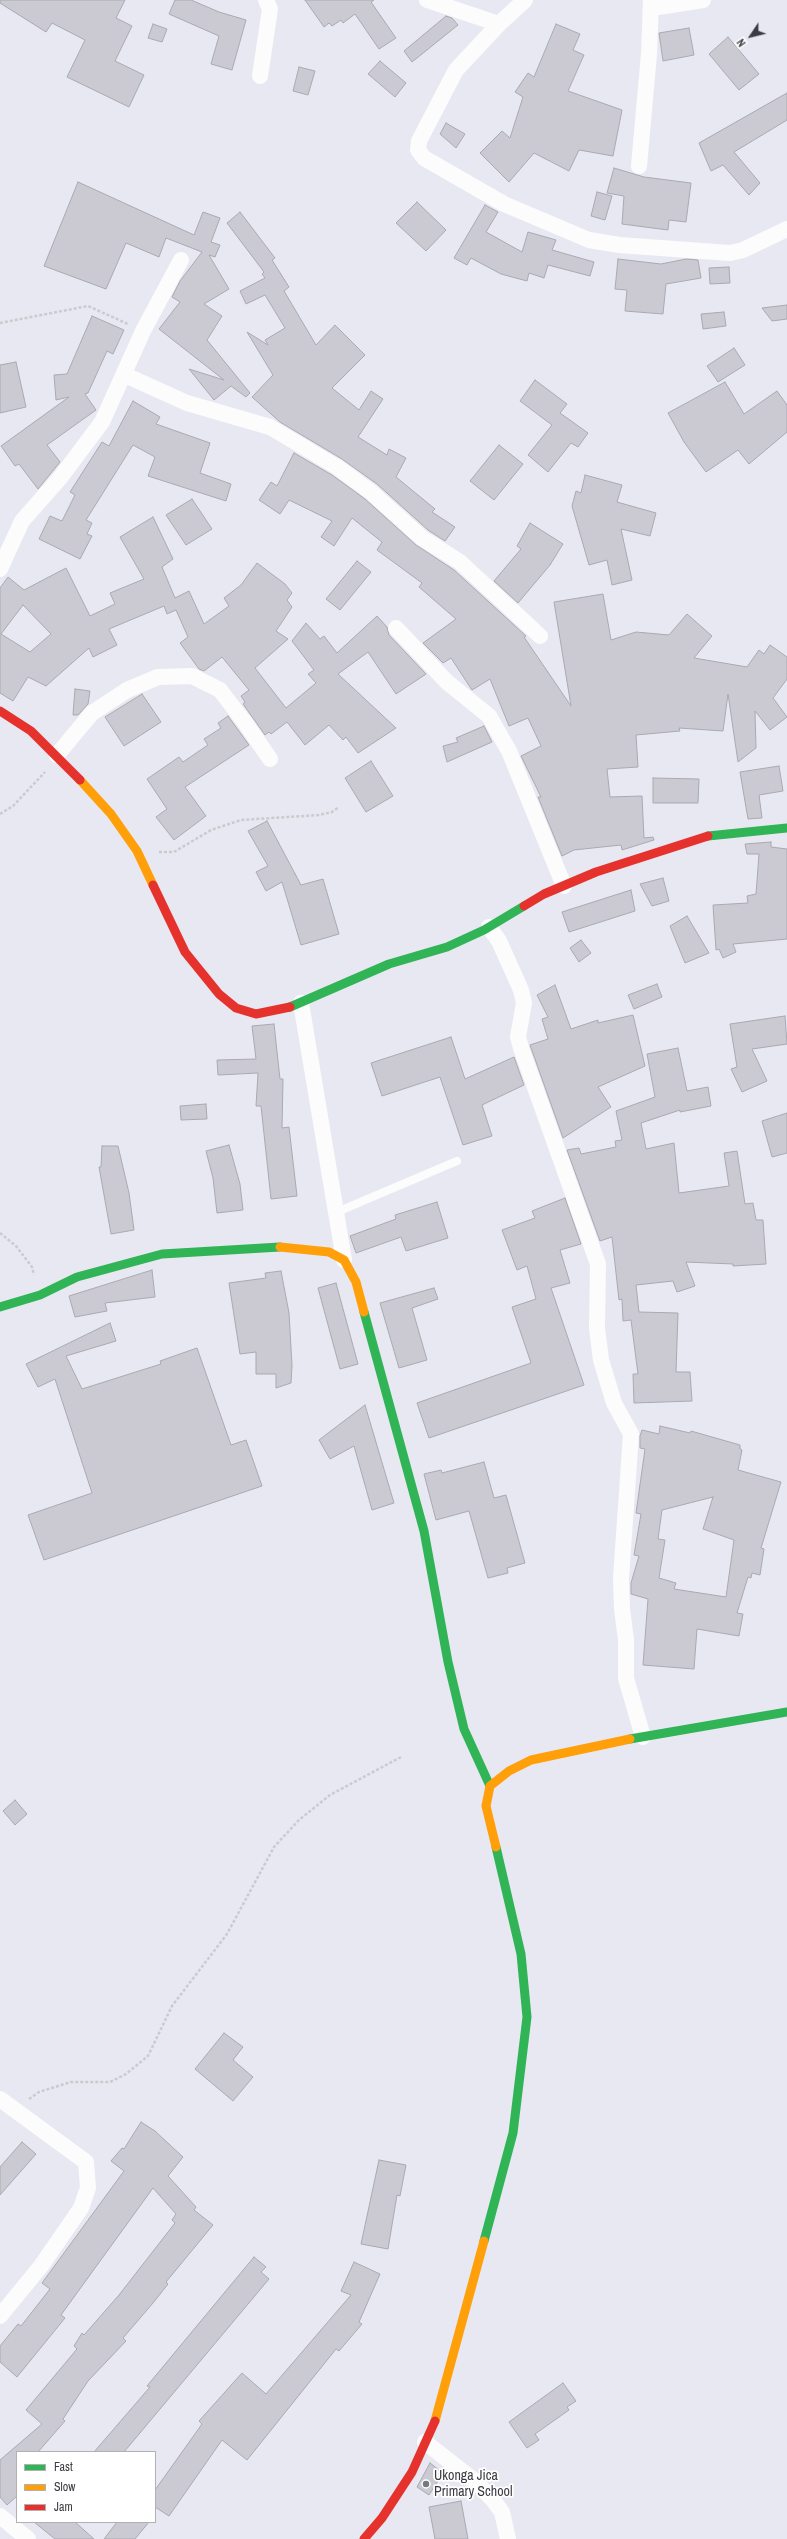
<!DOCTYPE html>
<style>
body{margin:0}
#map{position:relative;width:787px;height:2539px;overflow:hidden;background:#e8e8f2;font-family:"Archivo Narrow",sans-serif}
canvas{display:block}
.legend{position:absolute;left:16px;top:2451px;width:140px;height:72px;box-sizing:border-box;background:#fff;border:1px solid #b1b1b4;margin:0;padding:5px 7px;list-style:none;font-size:12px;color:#3c3b43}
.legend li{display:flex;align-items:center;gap:8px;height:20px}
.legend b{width:20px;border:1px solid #b1b1b4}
.north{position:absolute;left:731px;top:16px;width:40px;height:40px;-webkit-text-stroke:3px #fff;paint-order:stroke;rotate:235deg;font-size:11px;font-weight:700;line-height:16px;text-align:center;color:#3c3b43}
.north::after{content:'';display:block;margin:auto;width:14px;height:18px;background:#3c3b43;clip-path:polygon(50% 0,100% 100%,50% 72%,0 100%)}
</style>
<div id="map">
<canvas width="787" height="2539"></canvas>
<ul class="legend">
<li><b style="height:5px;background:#30b455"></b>Fast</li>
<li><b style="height:5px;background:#ff9f0a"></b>Slow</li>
<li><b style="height:5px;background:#e5322d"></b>Jam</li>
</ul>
<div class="north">N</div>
</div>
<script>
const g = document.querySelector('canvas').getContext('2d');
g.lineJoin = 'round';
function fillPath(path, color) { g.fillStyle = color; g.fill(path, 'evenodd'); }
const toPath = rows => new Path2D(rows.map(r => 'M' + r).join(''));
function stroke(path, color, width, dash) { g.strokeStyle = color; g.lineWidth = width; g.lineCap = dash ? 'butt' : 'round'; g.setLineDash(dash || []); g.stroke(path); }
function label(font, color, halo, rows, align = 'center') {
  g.font = font + ' "Archivo Narrow",sans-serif'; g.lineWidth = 3.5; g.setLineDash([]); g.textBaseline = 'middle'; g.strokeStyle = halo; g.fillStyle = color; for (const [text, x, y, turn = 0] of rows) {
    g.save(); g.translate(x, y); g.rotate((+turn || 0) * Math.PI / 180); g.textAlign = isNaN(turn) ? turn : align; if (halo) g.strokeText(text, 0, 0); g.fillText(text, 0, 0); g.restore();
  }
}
const building = toPath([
 [0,0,125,0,116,18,132,26,115,61,144,75,129,107,67,77,85,40,52,23,46,32,0,3,0,0],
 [175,0,191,0,219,12,246,20,232,70,211,64,219,36,169,14,175,0],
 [305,0,374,0,371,2,396,38,379,49,355,14,343,23,341,20,332,26,329,23,324,27,305,0],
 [446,16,452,18,458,25,412,62,404,51,446,16],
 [153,24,167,29,162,42,148,38,153,24],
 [556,24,580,34,573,50,584,55,568,91,622,110,613,156,579,150,569,171,534,153,509,182,480,153,502,131,510,138,523,97,515,92,528,73,534,77,556,24],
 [689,28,694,55,663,61,659,33,689,28],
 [728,37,759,74,739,90,709,54,728,37],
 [380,61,406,83,395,97,368,74,380,61],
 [299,67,315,71,308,95,293,91,299,67],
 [787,93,787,120,734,152,760,183,749,195,723,165,711,171,699,143,787,93],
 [446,123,465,134,456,148,440,134,446,123],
 [614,168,644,177,691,183,686,222,669,220,668,230,622,224,624,196,607,193,614,168],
 [78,182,194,235,203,212,220,218,211,242,220,245,215,257,209,255,229,289,204,304,222,316,207,340,250,393,246,397,231,386,214,400,189,369,224,380,159,329,180,302,172,297,180,281,202,252,166,238,159,257,126,243,106,289,44,266,78,182],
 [597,192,612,196,605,220,591,216,597,192],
 [417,202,446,230,426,251,396,223,417,202],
 [485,205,498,212,486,232,522,252,528,232,556,240,552,250,594,262,590,276,548,265,544,278,529,273,527,281,501,274,471,258,467,265,454,258,485,205],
 [240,212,275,258,272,260,289,287,284,291,316,345,335,325,365,355,332,388,359,410,371,391,383,399,358,437,387,455,389,449,406,458,396,477,435,509,432,512,455,527,445,541,428,530,377,484,342,459,280,422,252,397,273,375,247,332,268,345,265,340,285,328,265,295,246,304,240,291,265,278,262,274,264,272,227,223,240,212],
 [618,259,661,264,686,259,698,260,701,278,666,284,663,314,625,311,627,290,615,289,618,259],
 [729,267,730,283,710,284,709,268,729,267],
 [787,305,787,319,772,321,762,308,787,305],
 [724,312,726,326,703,329,701,314,724,312],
 [92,316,124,330,113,354,107,351,88,393,85,394,96,410,47,445,60,462,38,489,19,464,15,466,1,446,69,397,56,400,54,375,67,374,92,316],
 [734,348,745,365,718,382,707,366,734,348],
 [16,362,26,407,0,413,0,365,16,362],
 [535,380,567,404,560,413,588,433,578,447,571,443,548,472,528,455,552,425,520,401,535,380],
 [725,382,744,414,777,391,787,405,787,432,749,464,738,450,706,472,684,442,668,413,725,382],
 [133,401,160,417,156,424,210,443,200,473,231,484,226,501,148,476,155,457,133,445,86,520,92,523,87,534,92,536,80,559,39,539,50,516,62,521,75,495,70,492,102,442,109,446,133,401],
 [499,445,523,464,494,500,470,481,499,445],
 [294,453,332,475,365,499,416,545,454,570,526,636,524,637,571,706,554,602,603,594,611,640,636,632,669,635,687,614,712,636,694,658,747,667,759,650,764,654,770,645,787,657,787,679,773,698,787,717,770,730,755,711,756,748,738,762,728,694,723,731,679,728,680,731,636,735,638,767,607,769,610,797,642,796,644,838,653,837,654,840,622,850,621,845,574,850,562,856,538,797,541,797,521,756,541,746,528,718,509,726,490,679,472,690,451,658,443,663,423,643,456,619,419,587,422,583,377,550,382,542,352,518,334,546,321,537,332,521,289,500,280,514,259,500,271,482,277,486,294,453],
 [585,475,622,485,617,502,656,513,650,536,621,529,632,580,612,585,607,560,589,565,572,506,576,491,581,493,585,475],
 [192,499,212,529,186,545,166,515,192,499],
 [153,517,173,559,162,567,175,598,189,591,204,624,229,606,224,598,241,585,257,563,285,584,292,593,287,600,292,607,276,631,288,639,255,668,286,708,316,683,308,674,314,670,292,641,306,623,320,639,324,636,337,653,377,616,387,627,389,635,426,674,396,694,368,652,338,674,396,728,358,753,346,737,343,740,329,725,305,745,287,722,271,734,269,732,265,735,243,704,245,702,241,696,249,690,222,657,204,671,199,669,180,643,188,637,176,610,167,614,164,606,109,629,117,645,93,657,89,648,46,686,28,677,13,701,0,693,0,588,8,577,24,590,66,568,90,616,115,604,110,593,144,579,120,537,153,517],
 [23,605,51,634,30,652,1,634,23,605],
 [530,523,563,544,550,565,518,603,494,581,521,549,517,546,530,523],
 [357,561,371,572,340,610,326,599,357,561],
 [75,689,90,691,88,704,78,715,73,715,75,689],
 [142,694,161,722,124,746,105,717,142,694],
 [228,716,249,745,185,787,206,816,174,840,156,817,167,809,147,779,179,757,183,762,208,745,204,739,221,728,218,723,228,716],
 [484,726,492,742,447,762,443,746,458,742,456,738,484,726],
 [371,761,393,796,366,812,345,778,371,761],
 [779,766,783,791,759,795,762,818,748,819,740,772,779,766],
 [653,778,699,779,698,803,653,803,653,778],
 [267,821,301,885,323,879,339,934,301,945,282,882,266,891,256,872,268,866,248,831,267,821],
 [771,842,771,847,787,849,787,939,733,944,736,952,723,958,719,949,716,950,713,905,748,903,747,896,756,894,759,854,747,854,745,844,771,842],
 [663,878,669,901,652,906,640,884,663,878],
 [631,890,635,911,569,932,562,912,631,890],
 [687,916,709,953,685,963,670,926,687,916],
 [581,940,591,953,579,962,570,948,581,940],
 [657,984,662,997,634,1009,628,995,657,984],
 [555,985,571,1029,598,1020,598,1023,633,1015,645,1066,598,1087,611,1107,563,1138,530,1045,548,1039,542,1019,548,1017,537,995,555,985],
 [785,1016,787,1044,752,1049,767,1081,742,1092,731,1069,737,1067,730,1024,785,1016],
 [274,1024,280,1079,283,1079,282,1128,289,1127,297,1196,271,1199,261,1106,256,1106,258,1073,218,1075,217,1060,256,1059,252,1026,274,1024],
 [451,1037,465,1079,514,1057,524,1085,482,1105,492,1136,463,1145,440,1077,382,1096,371,1063,451,1037],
 [678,1048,687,1091,708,1087,711,1106,680,1112,680,1110,641,1123,646,1149,674,1143,679,1193,729,1186,724,1153,737,1151,745,1204,753,1203,756,1220,763,1220,766,1264,733,1266,733,1264,686,1262,695,1286,677,1292,673,1281,636,1285,639,1312,678,1313,676,1372,690,1372,692,1401,634,1403,633,1374,638,1374,631,1320,623,1321,622,1299,619,1300,612,1237,600,1241,567,1150,579,1148,581,1154,616,1147,615,1141,622,1140,616,1111,655,1097,647,1054,678,1048],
 [206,1104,207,1119,181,1120,180,1106,206,1104],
 [787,1113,787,1153,772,1157,762,1121,787,1113],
 [229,1145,240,1184,243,1210,217,1213,213,1178,206,1151,229,1145],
 [102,1146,118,1146,129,1193,134,1230,111,1234,99,1167,101,1167,102,1146],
 [565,1198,581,1244,560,1250,570,1283,551,1288,584,1385,429,1438,417,1403,531,1363,512,1307,536,1299,527,1266,517,1270,502,1230,535,1218,532,1211,565,1198],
 [437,1202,448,1238,406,1251,401,1237,356,1253,350,1236,396,1219,395,1215,437,1202],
 [152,1270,155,1297,105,1303,107,1311,75,1317,69,1296,152,1270],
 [281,1271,289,1313,292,1365,291,1383,276,1388,276,1374,256,1374,256,1352,240,1354,229,1283,266,1278,265,1273,281,1271],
 [336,1283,358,1364,340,1369,318,1288,336,1283],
 [434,1288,438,1299,412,1308,427,1360,399,1368,380,1303,434,1288],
 [110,1323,116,1341,66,1356,82,1389,161,1364,160,1361,197,1348,231,1445,246,1440,262,1486,44,1560,28,1515,92,1493,55,1379,38,1387,26,1364,110,1323],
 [365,1405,394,1503,372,1510,354,1446,330,1459,319,1440,365,1405],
 [660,1426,690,1433,691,1431,740,1445,740,1449,742,1450,738,1470,781,1482,761,1548,764,1549,760,1575,752,1573,751,1578,748,1577,737,1613,743,1614,739,1636,697,1629,694,1669,643,1665,648,1599,631,1594,631,1583,639,1556,634,1555,641,1514,636,1513,645,1449,640,1448,640,1436,642,1430,659,1434,660,1426],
 [713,1497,703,1529,734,1540,726,1597,674,1589,676,1583,659,1578,665,1540,658,1539,662,1510,713,1497],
 [484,1462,494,1498,506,1495,525,1563,507,1568,508,1573,488,1578,469,1511,436,1520,424,1474,441,1470,442,1473,484,1462],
 [15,1800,27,1814,15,1825,3,1811,15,1800],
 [224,2033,243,2047,233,2060,253,2077,233,2101,195,2069,224,2033],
 [141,2122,155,2131,183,2157,168,2176,196,2207,194,2210,213,2225,166,2282,168,2284,153,2303,123,2338,126,2341,88,2381,63,2419,65,2421,38,2452,17,2452,17,2496,7,2505,0,2497,0,2460,42,2424,26,2410,77,2349,74,2346,82,2333,84,2335,119,2295,175,2223,172,2220,176,2214,153,2188,61,2315,65,2318,17,2377,0,2362,0,2346,18,2324,21,2326,50,2289,42,2283,124,2171,111,2161,122,2148,124,2149,141,2122],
 [22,2142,36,2154,0,2195,0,2167,22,2142],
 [379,2160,406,2165,400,2196,397,2195,388,2249,361,2244,379,2160],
 [254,2257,266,2267,261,2272,269,2279,124,2452,94,2452,150,2387,147,2386,254,2257],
 [354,2262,380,2274,359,2322,362,2324,339,2351,336,2349,247,2460,222,2440,169,2516,155,2507,155,2490,202,2424,199,2421,242,2373,266,2394,351,2295,341,2291,354,2262],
 [563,2383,576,2401,567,2407,569,2410,535,2434,539,2440,527,2448,509,2422,563,2383],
 [430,2463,443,2473,429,2495,417,2487,430,2463],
 [461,2501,468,2539,435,2539,429,2507,461,2501],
 [34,2522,75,2522,94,2539,55,2539,34,2522],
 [117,2522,149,2522,135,2539,104,2539,117,2522]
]);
const path = toPath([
 [0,323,88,306,128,324],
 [0,814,13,806,45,772],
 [159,852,174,852,211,830,241,820,319,815,332,812,339,807],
 [0,1233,16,1246,32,1267,34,1275],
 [29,2099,39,2092,71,2082,110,2082,126,2074,148,2056,172,2006,227,1934,274,1847,299,1820,330,1795,401,1757]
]);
const lane = toPath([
 [337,1212,457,1161]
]);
const street = toPath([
 [427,0,499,24],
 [525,0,499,24,456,70,419,141,418,150,424,158,504,204,589,240,619,245,730,253,743,250,787,229],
 [652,8,703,0],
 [260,76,270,9,266,0],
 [639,166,649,54,651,0],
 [125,375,187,403,270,427,337,467,371,492,422,538,460,562,540,636],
 [0,569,22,521,60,478,102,422,143,331,181,260],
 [396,628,447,682,489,716,509,751,564,886],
 [57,755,92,713,127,690,158,677,192,676,220,690,246,724,270,759],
 [489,927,499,941,521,990,524,1003,518,1037,521,1048,598,1264,597,1328,601,1360,614,1403,631,1434,621,1578,622,1609,626,1640,626,1678,643,1737],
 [301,1003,344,1260],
 [0,2099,86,2162,88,2188,81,2208,41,2266,0,2316],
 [425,2442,476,2482,493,2500,502,2512,508,2539],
 [0,2516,28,2539]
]);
const fast = toPath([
 [708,836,787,828],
 [290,1007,389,964,447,947,484,930,524,906],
 [0,1307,40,1295,77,1277,162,1254,280,1247],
 [364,1312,424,1531,448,1662,464,1729,490,1786],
 [630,1739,787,1712],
 [484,2241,513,2133,527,2017,521,1954,496,1847]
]);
const slow = toPath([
 [80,780,111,814,137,851,153,885],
 [280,1247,329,1252,344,1260,356,1282,364,1312],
 [496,1847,486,1806,490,1786,509,1771,531,1760,630,1739],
 [435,2421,484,2241]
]);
const jam = toPath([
 [0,711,31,731,80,780],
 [153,885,185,952,219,994,236,1008,256,1014,290,1007],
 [524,906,544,894,596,872,708,836],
 [364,2539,382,2518,412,2472,435,2421]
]);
const markers = [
 [426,2484,4,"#787880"]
];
const poiNames = [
 ["Ukonga Jica",434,2476],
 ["Primary School",434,2492]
];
fillPath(building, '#cbcad3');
stroke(building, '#a9a9b0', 1);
stroke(path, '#cbcbce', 2.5, [3, 2]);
stroke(lane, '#fcfcfd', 8);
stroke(street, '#fcfcfd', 16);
stroke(fast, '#30b455', 9);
stroke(slow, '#ff9f0a', 9);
stroke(jam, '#e5322d', 9);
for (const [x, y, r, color] of markers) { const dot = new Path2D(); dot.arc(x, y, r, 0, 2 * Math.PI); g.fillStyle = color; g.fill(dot); stroke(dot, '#fff', 1.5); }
label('14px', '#3c3b43', '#fff', poiNames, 'left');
</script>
